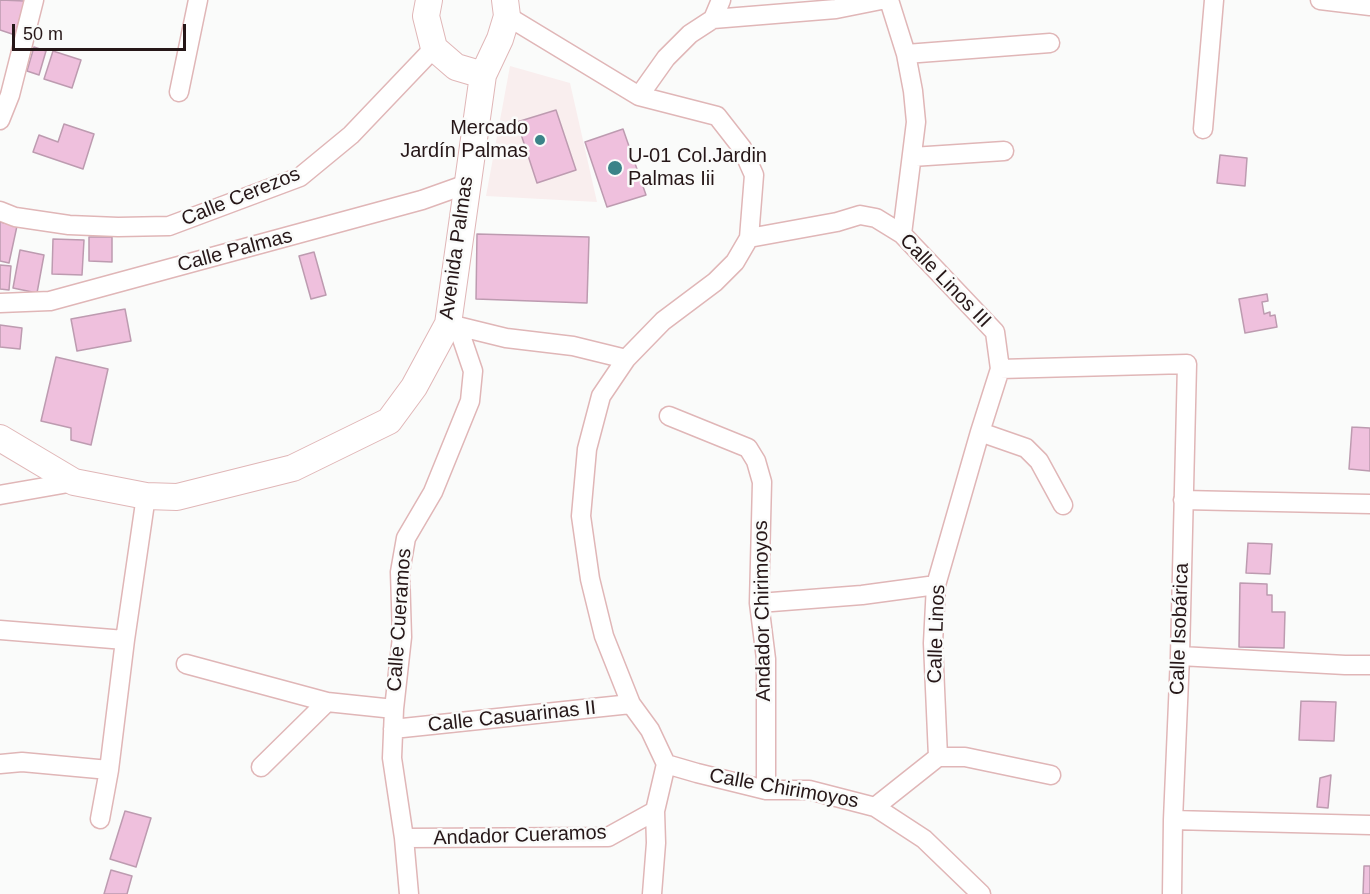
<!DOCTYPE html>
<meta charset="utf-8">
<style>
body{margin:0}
#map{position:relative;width:1370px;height:894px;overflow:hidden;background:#fafbfa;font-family:Arial,sans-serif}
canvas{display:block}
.scale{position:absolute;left:12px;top:24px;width:174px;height:27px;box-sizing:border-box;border:3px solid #261718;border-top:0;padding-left:8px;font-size:18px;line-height:21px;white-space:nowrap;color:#261718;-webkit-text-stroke:4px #fafbfa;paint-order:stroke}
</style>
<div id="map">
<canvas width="1370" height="894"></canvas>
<div class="scale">50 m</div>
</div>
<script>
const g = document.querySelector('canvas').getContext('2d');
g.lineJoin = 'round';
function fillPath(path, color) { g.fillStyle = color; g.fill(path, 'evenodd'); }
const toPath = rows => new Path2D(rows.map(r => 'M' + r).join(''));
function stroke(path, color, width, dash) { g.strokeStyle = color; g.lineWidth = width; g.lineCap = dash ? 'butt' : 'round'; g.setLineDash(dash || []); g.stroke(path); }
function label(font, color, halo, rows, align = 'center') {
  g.font = font + ' Arial,sans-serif'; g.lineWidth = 5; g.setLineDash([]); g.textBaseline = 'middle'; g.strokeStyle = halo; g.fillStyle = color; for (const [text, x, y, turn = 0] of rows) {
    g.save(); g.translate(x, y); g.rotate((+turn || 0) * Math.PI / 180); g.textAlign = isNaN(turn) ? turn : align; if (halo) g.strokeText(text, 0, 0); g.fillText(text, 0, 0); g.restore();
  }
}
const built = toPath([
 [510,66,570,83,597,202,486,196]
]);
const building = toPath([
 [0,0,25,1,15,35,0,30,0,0],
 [34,47,46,51,39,75,27,71,34,47],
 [53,51,81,60,72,88,44,79,53,51],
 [556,110,576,170,537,183,517,122,556,110],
 [64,124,94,134,83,169,33,152,39,135,58,142,64,124],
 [623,129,646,195,607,207,585,142,623,129],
 [1220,155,1247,158,1245,186,1217,183,1220,155],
 [0,222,17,226,9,263,0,261,0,222],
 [477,234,589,237,587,303,476,299,477,234],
 [89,237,112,237,112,262,89,261,89,237],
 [53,239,84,240,82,275,52,274,53,239],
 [20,250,44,255,37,293,13,288,20,250],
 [314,252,326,295,311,299,299,256,314,252],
 [0,265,11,266,9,290,0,289,0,265],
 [1267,294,1268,301,1262,302,1264,314,1270,312,1270,316,1275,315,1277,327,1245,333,1239,299,1267,294],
 [125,309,131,341,77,351,71,319,125,309],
 [0,325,22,328,20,349,0,347,0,325],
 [56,357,108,369,91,445,71,440,71,428,41,421,56,357],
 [1352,427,1370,428,1370,471,1349,469,1352,427],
 [1248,543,1272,544,1270,574,1246,573,1248,543],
 [1240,583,1267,584,1267,595,1272,595,1272,612,1285,612,1284,648,1239,647,1240,583],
 [1301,701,1336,702,1334,741,1299,740,1301,701],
 [1331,775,1328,808,1317,807,1320,778,1331,775],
 [125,811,151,818,136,867,110,859,125,811],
 [1364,866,1370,866,1370,894,1363,894,1364,866],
 [111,870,132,876,127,894,104,894,111,870]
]);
const street = toPath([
 [889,0,906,54,913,91,916,122,902,234],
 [1320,0,1370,6],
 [507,16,639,96,717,116,742,148,754,175,749,238,735,262,715,282,663,321,626,359,601,396,587,449,581,516,590,579,604,636,631,704,650,730,666,764,697,773,766,790,809,790,875,807,924,839,981,894],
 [713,19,721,0],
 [906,54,1050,43],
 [179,92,198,0],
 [639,96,666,58,690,34,713,19,836,9,881,0],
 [0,120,10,95,34,0],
 [1203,129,1214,0],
 [912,157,1004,151],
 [0,211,15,217,69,225,118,227,169,226,300,177,351,135,434,48],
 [749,238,837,222,860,215,876,218,902,234,995,332,1000,369,980,432,936,585,933,643,938,757],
 [0,303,50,301,422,200,467,184],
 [449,324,506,338,573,346,626,359],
 [1000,369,1187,364,1180,656,1173,820,1172,894],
 [669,416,748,448,756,461,762,482,759,603,766,659,766,790],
 [980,432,1026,448,1039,461,1063,505],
 [0,495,74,482],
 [1183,500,1370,504],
 [759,603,862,595,936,585],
 [0,630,125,640],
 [1180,656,1345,665,1370,665],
 [186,664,327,702,394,709],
 [393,729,631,704],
 [938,757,965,757,1051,775],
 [0,764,22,762,109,770],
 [261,767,327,702],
 [875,807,938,757],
 [100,819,109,770,125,640,146,496],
 [1173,820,1370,825],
 [404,838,608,837,655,811],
 [409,894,404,838,392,758,394,709,402,637,400,572,406,538,433,492,470,401,473,371,458,327],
 [652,894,656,843,655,811,666,764]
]);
const secondary = toPath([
 [429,0,426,16,434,48,456,67,483,75],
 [0,438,74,482,146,496,177,497,293,468,389,421,414,387,448,324,483,75,500,39,507,16,505,0]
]);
const markers = [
 [540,140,6,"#3b8388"],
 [615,168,8,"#3b8388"]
];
const poiNames = [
 ["Mercado",528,128],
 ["Jardín Palmas",528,151],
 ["U-01 Col.Jardin",628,156,"left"],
 ["Palmas Iii",628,179,"left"]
];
const streetNames = [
 ["Calle Cerezos",241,197,-22],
 ["Avenida Palmas",457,248,-82],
 ["Calle Palmas",235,251,-15],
 ["Calle Linos III",945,281,46],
 ["Andador Chirimoyos",763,611,-91],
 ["Calle Cueramos",400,620,-86],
 ["Calle Isobárica",1180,629,-88],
 ["Calle Linos",937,634,-88],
 ["Calle Casuarinas II",512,717,-6],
 ["Calle Chirimoyos",784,789,10],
 ["Andador Cueramos",520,836,-2]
];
fillPath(built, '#f9eeee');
fillPath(building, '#efc0dd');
stroke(building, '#bd9bb0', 1.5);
stroke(street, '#e0b6b7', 21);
stroke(secondary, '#e0b6b7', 28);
stroke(street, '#fff', 18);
stroke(secondary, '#fff', 26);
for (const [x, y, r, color] of markers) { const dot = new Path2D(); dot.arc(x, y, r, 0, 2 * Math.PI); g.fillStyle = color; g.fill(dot); stroke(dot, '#fafbfa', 2); }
label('20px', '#261718', '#fafbfa', poiNames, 'right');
label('20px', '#261718', '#fafbfa', streetNames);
</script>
